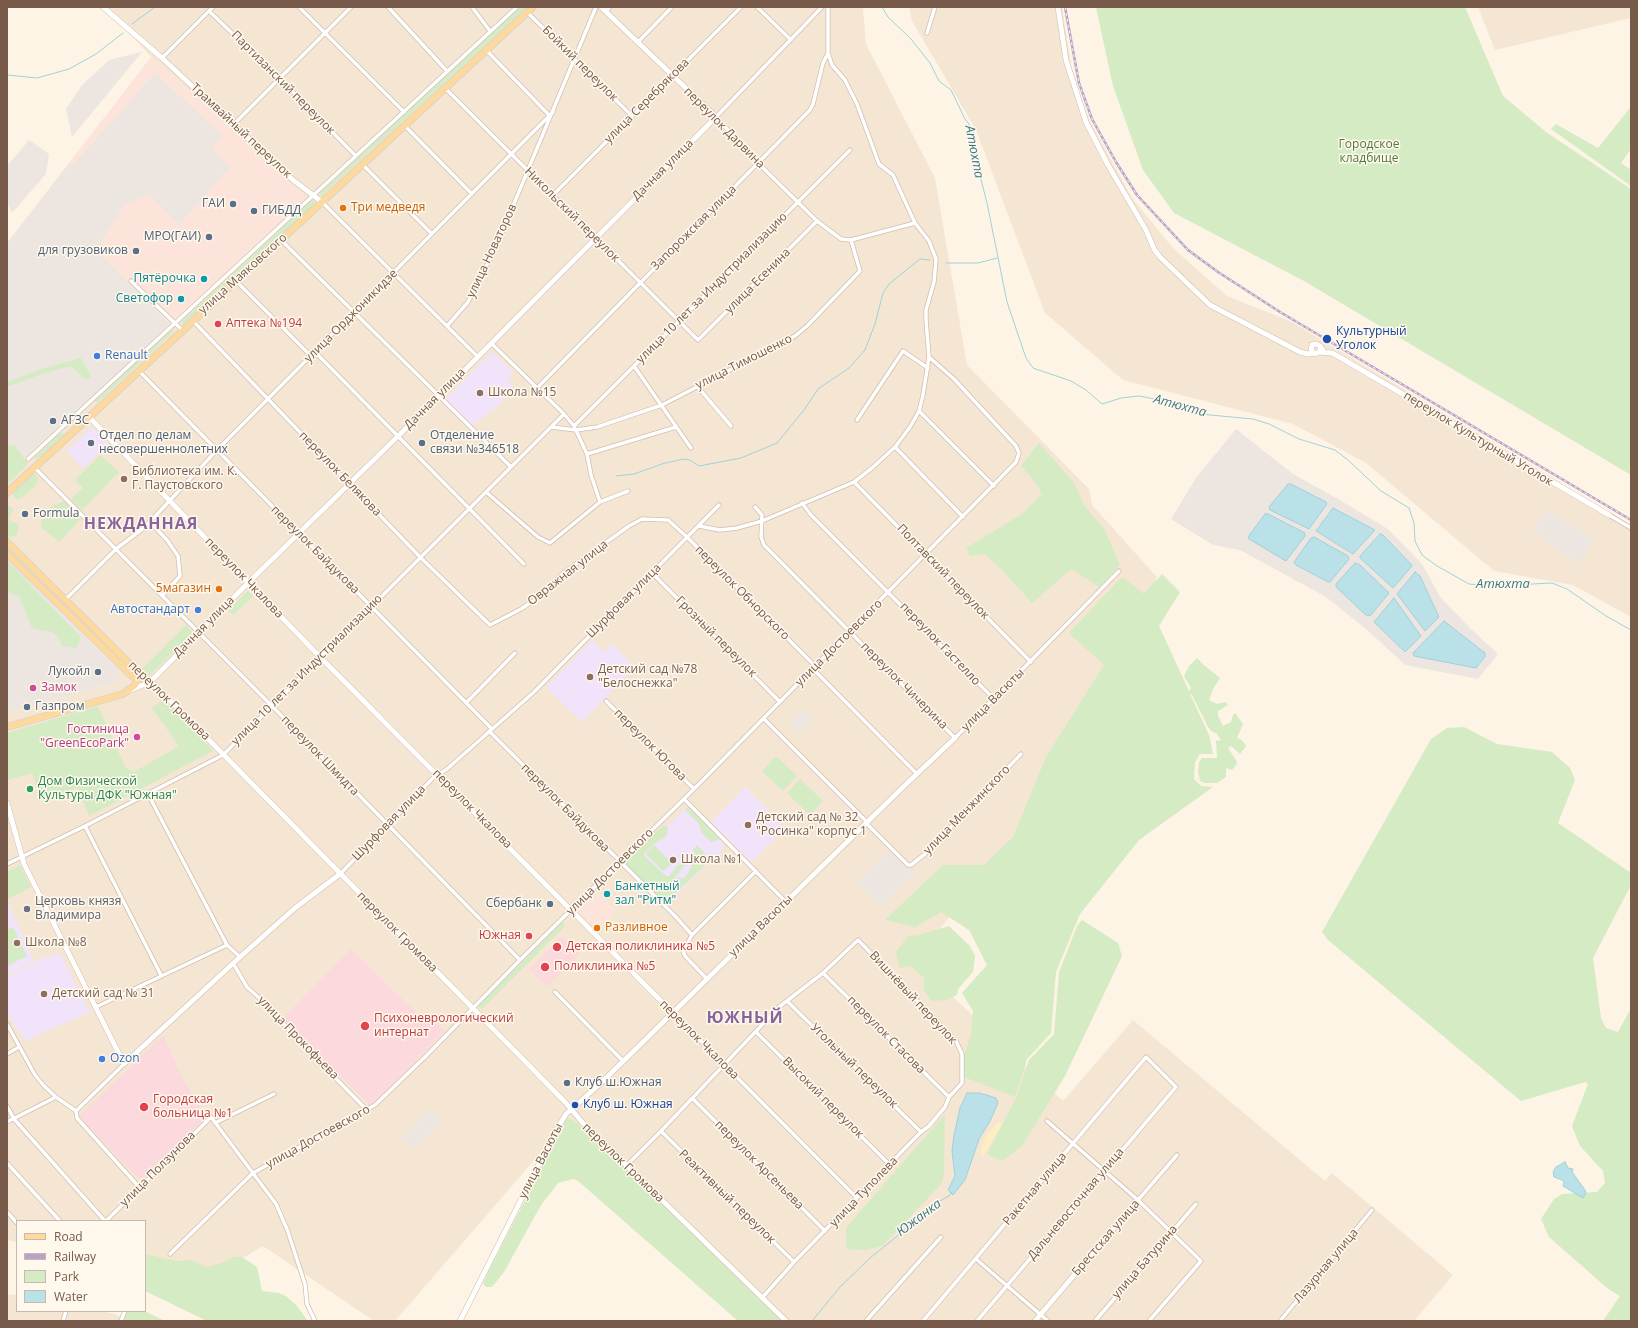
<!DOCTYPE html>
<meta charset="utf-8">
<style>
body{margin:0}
#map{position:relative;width:1638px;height:1328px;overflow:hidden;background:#fdf4e6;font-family:"Open Sans",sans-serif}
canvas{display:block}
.frame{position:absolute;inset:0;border:8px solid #775a4a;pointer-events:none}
.legend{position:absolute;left:16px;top:1220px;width:130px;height:92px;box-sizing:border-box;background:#fff8ed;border:1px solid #c9b9ac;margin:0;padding:5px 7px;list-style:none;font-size:12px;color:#775a4a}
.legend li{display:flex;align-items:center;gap:8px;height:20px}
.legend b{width:20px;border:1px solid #c9b9ac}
</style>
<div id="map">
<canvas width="1638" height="1328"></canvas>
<div class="frame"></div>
<ul class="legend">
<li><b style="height:5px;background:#fdd99d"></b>Road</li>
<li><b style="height:5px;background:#b7a3c8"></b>Railway</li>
<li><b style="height:11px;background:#d4ebc4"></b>Park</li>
<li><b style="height:11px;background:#bae1e7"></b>Water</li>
</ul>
</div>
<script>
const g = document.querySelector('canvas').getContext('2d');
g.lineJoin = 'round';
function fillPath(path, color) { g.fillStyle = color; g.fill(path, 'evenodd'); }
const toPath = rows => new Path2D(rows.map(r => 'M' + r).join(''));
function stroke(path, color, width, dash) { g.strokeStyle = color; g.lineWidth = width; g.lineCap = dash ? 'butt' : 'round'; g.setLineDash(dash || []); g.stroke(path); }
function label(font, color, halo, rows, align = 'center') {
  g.font = font + ' "Open Sans",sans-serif'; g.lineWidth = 3; g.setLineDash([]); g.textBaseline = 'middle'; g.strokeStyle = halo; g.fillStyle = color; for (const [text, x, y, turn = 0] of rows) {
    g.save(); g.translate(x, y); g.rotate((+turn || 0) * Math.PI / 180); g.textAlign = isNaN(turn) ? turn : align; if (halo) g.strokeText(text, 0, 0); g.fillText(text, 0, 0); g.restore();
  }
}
const residential = toPath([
 [98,7,863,7,866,44,935,178,967,365,1089,489,1092,505,1157,577,1057,795,913,959,1063,1101,1133,1020,1325,1181,1332,1173,1453,1275,1414,1321,781,1321,569,1120,395,1321,374,1321,263,1246,203,1282,145,1272,145,1221,17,1221,17,1242,7,1240,7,713,118,682,118,669,7,558,7,471,96,394,307,198,151,57,132,36],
 [909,7,1062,7,1073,77,1089,119,1132,198,1173,248,1227,296,1292,322,1631,525,1631,617,1573,585,1494,571,1366,463,1293,424,1123,380,1045,313,976,130,912,21],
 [1478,7,1631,7,1631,18,1495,50],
 [7,1294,17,1295,17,1311,101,1311,115,1314,132,1321,7,1321]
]);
const commercial = toPath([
 [151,57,307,198,170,324,97,250,124,204,69,163],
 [597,891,616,910,597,929,578,911]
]);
const industrial = toPath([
 [142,52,72,137,66,109,82,85,109,60],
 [155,73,223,136,212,149,231,166,179,225,149,195,124,205,97,250,170,324,96,394,7,471,7,243,69,163,73,165],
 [29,140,49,154,46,174,12,213,7,202,7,166],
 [1236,429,1293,474,1338,499,1388,529,1422,564,1441,598,1471,629,1498,654,1478,679,1405,665,1366,629,1326,597,1240,550,1213,545,1171,519,1196,478],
 [1547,510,1594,539,1581,564,1571,556,1569,558,1532,531],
 [7,558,118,669,118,682,7,713],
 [803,710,813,719,800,733,790,724],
 [889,849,909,869,912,866,916,871,881,907,857,882],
 [430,1108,442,1121,413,1150,400,1138]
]);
const education = toPath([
 [492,352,514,373,508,380,514,386,500,404,472,426,445,400],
 [92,427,109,443,83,468,67,451],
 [592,640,604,652,612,644,635,667,582,722,546,687],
 [745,787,786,828,751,862,711,822],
 [689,805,722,839,723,846,721,852,665,905,626,868],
 [7,901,34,961,8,974,7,972],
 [60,953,90,1012,25,1041,7,1013,7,975,8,976,41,959]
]);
const medical = toPath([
 [562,936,580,954,547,987,529,969],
 [351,949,425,1021,430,1017,445,1031,371,1106,282,1019],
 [163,1035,182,1077,206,1118,139,1179,79,1116]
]);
const green = toPath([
 [520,7,527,7,321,196,319,194],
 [1096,7,1465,7,1503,96,1546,132,1631,189,1631,475,1304,281,1174,213,1143,170,1113,86],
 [1629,109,1631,109,1631,149,1621,163,1631,170,1631,186,1551,129,1556,124,1598,148],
 [312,200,315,203,183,325,181,322],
 [172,329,174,331,97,403,94,401],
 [81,358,91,377,86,380,84,376,82,377,72,366,45,373,7,387,7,382,10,381,47,367],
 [60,433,65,434,40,457,32,460],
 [1039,443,1075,484,1083,504,1105,530,1120,565,1099,587,1072,569,1032,603,1004,572,985,554,970,556,966,548,1022,514,1042,494,1036,483,1021,466],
 [9,445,14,445,28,464,7,484,7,446],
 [100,455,119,472,82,510,71,499,83,488,75,480],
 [34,474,38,478,37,484,23,497,19,499,14,498,13,493],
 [64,501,81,519,59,542,41,527,44,510],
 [7,504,13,509,9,519,19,526,16,536,8,537,7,536],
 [7,545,135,671,132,674,56,598,7,550],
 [7,561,81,637,76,648,62,646,59,638,52,632,43,631,32,628,20,598,10,592,7,593],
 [1162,574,1180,592,1159,626,1189,691,1191,688,1184,676,1189,666,1197,658,1204,665,1220,678,1214,687,1209,700,1217,704,1226,702,1228,705,1218,711,1218,716,1223,726,1231,722,1233,715,1235,713,1243,724,1237,738,1242,740,1246,746,1240,754,1231,746,1228,748,1236,760,1237,764,1232,770,1226,768,1226,777,1217,783,1205,783,1200,781,1198,772,1199,762,1202,758,1217,758,1216,741,1221,740,1217,734,1211,731,1207,725,1192,695,1190,694,1209,735,1213,754,1200,754,1195,762,1194,779,1201,786,1213,787,1139,840,1080,914,1056,972,1051,1033,1027,1059,1015,1097,964,1077,964,1055,971,1035,973,1011,962,993,987,965,969,930,941,912,915,927,885,920,943,865,984,865,1013,837,1046,757,1104,665,1069,633,1122,577,1144,594],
 [248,591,253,596,233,615,228,610],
 [186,625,193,633,148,677,141,670],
 [163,699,213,751,89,816,78,788,41,799,32,773,7,780,7,733,98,706,125,767,134,772,179,746,152,708],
 [1464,727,1497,744,1552,752,1570,768,1575,780,1558,823,1631,873,1631,885,1593,958,1601,1018,1606,1028,1618,1032,1631,1008,1631,1321,1603,1321,1620,1296,1607,1288,1549,1237,1541,1219,1554,1199,1562,1194,1597,1192,1605,1183,1603,1171,1580,1146,1572,1126,1588,1084,1585,1082,1521,1101,1328,940,1322,932,1431,739,1447,728],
 [776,756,797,776,783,791,762,771],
 [800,779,823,801,810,815,787,793],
 [689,806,722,839,711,842,700,831,702,829,699,826,700,825,685,810],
 [663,825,668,828,667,834,664,838,655,843,644,854,644,856,666,876,669,876,676,867,685,860,687,863,674,878,674,880,678,877,683,879,689,872,693,862,697,863,697,860,694,858,695,853,693,850,697,845,707,856,711,854,714,857,665,903,625,864],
 [654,845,672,863,663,871,646,854],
 [20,865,31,887,8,899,7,872],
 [1082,920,1118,943,1122,956,1065,1076,1022,1146,1002,1161,987,1154,1016,1098,1029,1060,1054,1034,1059,972,1077,926],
 [562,922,565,926,482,1009,478,1006],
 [949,926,970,946,975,956,973,972,958,989,957,995,946,1000,932,1001,924,991,924,978,910,966,899,968,896,952,908,936,918,935],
 [13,927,27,956,7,966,7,930],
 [945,1114,944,1174,942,1183,882,1246,865,1250,846,1249,846,1228],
 [567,1118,573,1120,594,1138,783,1321,738,1321,578,1181,574,1179,558,1183,555,1187,541,1205,504,1272,492,1287,486,1287,483,1284,486,1276,538,1175,562,1124],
 [145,1254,177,1261,192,1260,203,1266,208,1267,221,1263,233,1257,242,1257,257,1267,262,1291,279,1293,286,1296,296,1305,308,1321,207,1321,145,1291],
 [126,1311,144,1311,165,1321,122,1321]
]);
const sand = toPath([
 [999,1122,1002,1124,984,1155,981,1157,981,1150,987,1134]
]);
const water = toPath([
 [1288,484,1291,484,1326,502,1327,504,1309,529,1270,510,1269,507,1288,484],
 [1333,508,1375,530,1353,554,1316,531,1333,508],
 [1265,514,1268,514,1305,533,1305,536,1286,561,1249,539,1248,537,1265,514],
 [1380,534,1383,535,1411,564,1412,566,1393,588,1360,558,1360,556,1380,534],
 [1314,537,1348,556,1349,559,1330,582,1328,582,1296,565,1294,562,1311,538,1314,537],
 [1355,563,1360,565,1389,593,1371,615,1367,616,1336,587,1336,584,1355,563],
 [1415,572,1420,576,1439,617,1425,631,1397,594,1415,572],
 [1394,598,1421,636,1405,652,1374,622,1394,598],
 [1444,621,1485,653,1485,657,1476,668,1414,656,1413,653,1444,621],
 [967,1093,980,1093,996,1098,998,1103,990,1121,979,1139,965,1180,953,1195,948,1190,955,1176,952,1151,954,1135,960,1108,967,1093],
 [1565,1162,1568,1168,1573,1169,1572,1172,1585,1190,1586,1193,1583,1198,1563,1186,1564,1182,1562,1180,1554,1177,1553,1172,1556,1167,1565,1162]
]);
const stream = toPath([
 [882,7,888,17,911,39,930,63,939,81,951,90,965,119,972,128,974,134,972,144,987,203,1007,302,1026,358,1033,368,1071,381,1086,390,1102,404,1121,398,1139,396,1160,400,1200,414,1253,419,1269,424,1299,439,1335,450,1348,460,1381,491,1409,508,1414,523,1415,541,1422,555,1437,566,1469,584,1491,586,1552,583,1567,589,1606,616,1631,630],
 [132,24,155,7],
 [7,75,37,78,69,69,96,54,123,33],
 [946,263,978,263,997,258],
 [616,476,634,474,665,463,684,459,690,460,699,466,741,458,777,443,804,410,818,389,849,368,865,350,875,324,883,293,889,284,920,259,930,260],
 [812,1321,840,1287,870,1258,901,1233,927,1208,949,1196,952,1192]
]);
const street = toPath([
 [299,7,404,112],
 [388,7,447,71],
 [472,7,490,31],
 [757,7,791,40],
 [822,7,716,117,758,163,817,221,841,239,851,240,915,223],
 [209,11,279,78,356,156],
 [606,11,610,7],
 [527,12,632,116],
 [927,33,935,7],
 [638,42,672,7],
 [487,51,550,116],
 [162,58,213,7],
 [446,89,698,340,817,221],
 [234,124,351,7],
 [405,126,472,194],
 [363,165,432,234],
 [552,196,741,7],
 [322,202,478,357],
 [281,240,511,467],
 [131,281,182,330],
 [236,281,311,356],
 [193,321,420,557,490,625,521,609,542,595,562,574,629,526,642,519,668,520,687,537,815,666],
 [447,326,468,302,495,249,596,7],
 [491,343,564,414,574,426,587,454,591,475,600,502],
 [315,352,524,564],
 [634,366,691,448],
 [139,371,492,729],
 [697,386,731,426],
 [537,388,810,110,813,104,823,63,828,53],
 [919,411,994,486],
 [857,420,903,351,928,368],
 [574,426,850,150],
 [551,427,576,430,597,427,662,405,795,336,807,326,860,271,851,240],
 [895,447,963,517],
 [587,454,676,427],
 [28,459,517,7],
 [34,467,271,705,520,960],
 [854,482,1031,662],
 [486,492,538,537,550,543,600,502,628,491],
 [802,503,811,515,994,699],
 [755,507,762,515,761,537,764,545,955,738,1119,571],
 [1609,515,1631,528],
 [150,522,167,540,178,556,180,576,162,596],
 [699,526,720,530,737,528,762,521,854,482,872,468,895,447,910,427,919,411,923,395,929,357,926,320,926,310,934,282,936,259,929,241,915,223,893,175,879,164,857,104,845,80,832,65,828,53,828,7],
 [652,573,780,702],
 [65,600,116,549,145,527,217,450,553,112],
 [813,669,917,774],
 [606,701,694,789],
 [466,703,515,653],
 [764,719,867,822],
 [489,731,676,917,692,935],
 [148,794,227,945,240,957],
 [684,799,786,902],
 [866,823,908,865,911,865,925,854,1021,754],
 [85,826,161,975],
 [7,864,85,826,223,755,564,414],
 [340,874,433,778,447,769,534,692,719,505],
 [233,963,247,987,267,1005,294,1036,367,1110],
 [823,973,949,1097],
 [707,979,685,956,683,951,692,935,756,871],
 [555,992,623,1061],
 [787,1001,921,1132],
 [96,1007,227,945],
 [673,1013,857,1198],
 [7,1024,35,1075,44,1086,56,1097,76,1111,77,1118,139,1187],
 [756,1032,890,1165],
 [7,1054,19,1047],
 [692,1098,825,1231],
 [7,1106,14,1119,105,1221],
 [76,1111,124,1064],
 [1047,1121,1138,1200,1201,1261,1149,1321],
 [7,1122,56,1097],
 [215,1123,274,1094],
 [661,1131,794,1262],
 [7,1163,60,1221],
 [627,1165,661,1131,779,1007,823,973,858,940,956,1041,962,1054,962,1083,949,1097,945,1107,929,1126,921,1132,794,1262,762,1298],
 [1138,1200,1177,1155],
 [7,1212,17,1223],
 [106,1221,211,1117,276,1204,287,1229,305,1284,307,1304,315,1321],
 [170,1254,253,1173,375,1105,426,1056,520,960,694,789,1016,462,1019,453,1016,446,954,379,929,357],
 [976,1259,1048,1321],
 [63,1321,66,1311],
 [121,1321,125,1311],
 [866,1321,941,1237],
 [923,1321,1146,1057,1176,1087,977,1321],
 [1095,1321,1196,1204],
 [1280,1321,1372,1210]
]);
const secondary = toPath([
 [103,7,162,58,293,180,322,202],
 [1058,7,1066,60,1086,122,1108,165,1146,230,1154,249,1160,257,1210,305,1300,352,1308,354,1313,353],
 [1321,348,1319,352,1315,354,1311,350,1312,345,1316,344,1320,346,1324,352],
 [1319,352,1332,353,1341,358,1609,515],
 [89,417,320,657,673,1013],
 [138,672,155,685,565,1102,582,1122,786,1321],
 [131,690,150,682,248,583,439,396,716,117,601,7],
 [7,803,24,864,124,1064,240,957,295,908,340,874],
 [460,1321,554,1134,566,1114,601,1083,902,788,955,738],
 [1035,1321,1138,1200]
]);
const primary = toPath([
 [7,493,533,7],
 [7,542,138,672,139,676,138,680,134,686,123,694,7,727],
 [7,554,132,676,138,680]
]);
const rail = toPath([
 [1065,7,1079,83,1092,119,1116,162,1137,195,1188,250,1218,272,1280,312,1631,520]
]);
const markers = [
 [233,204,4,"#5c6f8a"],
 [343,208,4,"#e8710a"],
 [254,211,4,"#5c6f8a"],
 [209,237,4,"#5c6f8a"],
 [136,251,4,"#5c6f8a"],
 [204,279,4,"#0f9aa8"],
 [181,299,4,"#0f9aa8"],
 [218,324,4,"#e0444e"],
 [1327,339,5,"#1a4fb4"],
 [97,356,4,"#3f7fe0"],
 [480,393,4,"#8d6e63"],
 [53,421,4,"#5c6f8a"],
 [91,443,4,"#5c6f8a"],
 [422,443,4,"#5c6f8a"],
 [124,479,4,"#8d6e63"],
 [25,514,4,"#5c6f8a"],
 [219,589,4,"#e8710a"],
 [198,610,4,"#3f7fe0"],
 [98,672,4,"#5c6f8a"],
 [590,677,4,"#8d6e63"],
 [33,688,4,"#d1479c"],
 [27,707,4,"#5c6f8a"],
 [137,737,4,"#d1479c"],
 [30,789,4,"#2e9e5b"],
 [748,825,4,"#8d6e63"],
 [673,860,4,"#8d6e63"],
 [607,894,4,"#0f9aa8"],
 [550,904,4,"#5c6f8a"],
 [27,909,4,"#6b7280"],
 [597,928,4,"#e8710a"],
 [529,936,4,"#e0444e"],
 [17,943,4,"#8d6e63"],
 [557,947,5,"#e0444e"],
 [545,967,5,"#e0444e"],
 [44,994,4,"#8d6e63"],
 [365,1026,5,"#e0444e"],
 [102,1059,4,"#3f7fe0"],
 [567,1083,4,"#5c6f8a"],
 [575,1105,4,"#1a4fb4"],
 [144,1107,5,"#e0444e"]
];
const streetNames = [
 ["Бойкий переулок",580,64,45],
 ["Партизанский переулок",283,83,45],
 ["улица Серебрякова",647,101,-45],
 ["переулок Дарвина",724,128,45],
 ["Трамвайный переулок",241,131,43],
 ["Дачная улица",663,170,-45],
 ["Никольский переулок",572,215,45],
 ["Запорожская улица",694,228,-45],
 ["улица Новаторов",492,251,-65],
 ["улица Маяковского",243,274,-42],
 ["улица Есенина",758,281,-45],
 ["улица 10 лет за Индустриализацию",712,288,-45],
 ["улица Орджоникидзе",351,316,-45],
 ["улица Тимошенко",744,362,-27],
 ["Дачная улица",435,399,-45],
 ["переулок Культурный Уголок",1478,439,31],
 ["переулок Белякова",340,474,46],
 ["переулок Байдукова",315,550,45],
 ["Полтавский переулок",943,572,46],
 ["Овражная улица",568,573,-38],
 ["переулок Чкалова",244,578,46],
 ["переулок Обнорского",742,593,45],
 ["Шурфовая улица",624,601,-45],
 ["Дачная улица",204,627,-45],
 ["Грозный переулок",716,637,45],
 ["улица Достоевского",839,643,-45],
 ["переулок Гастелло",940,644,46],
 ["улица 10 лет за Индустриализацию",307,670,-45],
 ["переулок Чичерина",904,686,45],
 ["улица Васюты",993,700,-45],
 ["переулок Громова",169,701,44],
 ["переулок Югова",650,745,45],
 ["переулок Шмидта",320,756,46],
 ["переулок Байдукова",565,808,45],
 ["переулок Чкалова",472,809,45],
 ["улица Менжинского",967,810,-46],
 ["Шурфовая улица",389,823,-46],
 ["улица Достоевского",610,872,-45],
 ["улица Васюты",761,926,-44],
 ["переулок Громова",397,932,45],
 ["Вишнёвый переулок",913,998,47],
 ["переулок Стасова",886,1035,45],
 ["улица Прокофьева",298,1038,46],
 ["переулок Чкалова",699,1040,45],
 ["Угольный переулок",854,1066,44],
 ["Высокий переулок",823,1098,45],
 ["улица Достоевского",318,1137,-29],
 ["улица Васюты",541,1161,-63],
 ["переулок Громова",623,1163,44],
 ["переулок Арсеньева",759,1165,45],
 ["улица Ползунова",158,1169,-45],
 ["Ракетная улица",1035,1189,-50],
 ["улица Туполева",864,1192,-46],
 ["Реактивный переулок",727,1197,44],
 ["Дальневосточная улица",1076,1204,-50],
 ["Брестская улица",1106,1238,-49],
 ["улица Батурина",1145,1262,-49],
 ["Лазурная улица",1326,1266,-50]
];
const parkNames = [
 ["Городское",1369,145],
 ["кладбище",1369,159]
];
const serviceNames = [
 ["ГАИ",225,204,"right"],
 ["ГИБДД",262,211],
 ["МРО(ГАИ)",201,237,"right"],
 ["для грузовиков",128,251,"right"],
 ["АГЗС",61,421],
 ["Отдел по делам",99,436],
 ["несовершеннолетних",99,450],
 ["Отделение",430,436],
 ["связи №346518",430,450],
 ["Formula",33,514],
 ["Лукойл",90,672,"right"],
 ["Газпром",35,707],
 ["Сбербанк",542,904,"right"],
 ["Клуб ш.Южная",575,1083]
];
const foodNames = [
 ["Три медведя",351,208],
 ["5магазин",211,589,"right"],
 ["Разливное",605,928]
];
const cultureNames = [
 ["Пятёрочка",196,279],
 ["Светофор",173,299],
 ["Банкетный",615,887,"left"],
 ["зал \"Ритм\"",615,901,"left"]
];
const healthNames = [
 ["Аптека №194",226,324],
 ["Южная",521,936,"right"],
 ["Детская поликлиника №5",566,947],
 ["Поликлиника №5",554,967],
 ["Психоневрологический",374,1019],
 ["интернат",374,1033],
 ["Городская",153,1100],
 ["больница №1",153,1114]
];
const transitNames = [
 ["Культурный",1336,332],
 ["Уголок",1336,346],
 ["Клуб ш. Южная",583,1105]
];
const shopNames = [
 ["Renault",105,356],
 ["Автостандарт",190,610,"right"],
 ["Ozon",110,1059]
];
const educationNames = [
 ["Школа №15",488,393],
 ["Библиотека им. К.",132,472],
 ["Г. Паустовского",132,486],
 ["Детский сад №78",598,670],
 ["\"Белоснежка\"",598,684],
 ["Детский сад № 32",756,818],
 ["\"Росинка\" корпус 1",756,832],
 ["Школа №1",681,860],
 ["Школа №8",25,943],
 ["Детский сад № 31",52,994]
];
const hotelNames = [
 ["Замок",41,688],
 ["Гостиница",129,730,"right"],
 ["\"GreenEcoPark\"",129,744,"right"]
];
const leisureNames = [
 ["Дом Физической",38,782],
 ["Культуры ДФК \"Южная\"",38,796]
];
const worshipNames = [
 ["Церковь князя",35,902],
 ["Владимира",35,916]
];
const waterNames = [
 ["Атюхта",974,152,79],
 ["Атюхта",1180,406,15],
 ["Атюхта",1503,584],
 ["Южанка",919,1218,-37]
];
const districtNames = [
 ["НЕЖДАННАЯ",141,524],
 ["ЮЖНЫЙ",745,1018]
];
fillPath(residential, '#f5e6d4');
fillPath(commercial, '#fde4da');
fillPath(industrial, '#ede6e0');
fillPath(education, '#f1e3f9');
fillPath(medical, '#fbd9dd');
fillPath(green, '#d4ebc4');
fillPath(sand, '#fdefc0');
fillPath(water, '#bae1e7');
stroke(water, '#9fd1da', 1);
stroke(stream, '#9fd1da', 1);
stroke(street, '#d1beae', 5);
stroke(secondary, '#d4bdac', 6);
stroke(primary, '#dcd4d0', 8);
stroke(street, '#fff', 3.5);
stroke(secondary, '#fff', 5);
stroke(primary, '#fdd99d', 6);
stroke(rail, '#b7a3c8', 2.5);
stroke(rail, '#fff8ed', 1, [3]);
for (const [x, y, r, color] of markers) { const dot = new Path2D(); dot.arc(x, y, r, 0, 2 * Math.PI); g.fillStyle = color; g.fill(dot); stroke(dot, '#fff8ed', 1.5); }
label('12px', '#775a4a', '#fff8ed', streetNames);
label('12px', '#50783e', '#fff8ed', parkNames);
label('12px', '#4e5e75', '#fff8ed', serviceNames, 'left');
label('12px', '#c56008', '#fff8ed', foodNames, 'left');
label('12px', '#0d838f', '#fff8ed', cultureNames, 'right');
label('12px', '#be3a42', '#fff8ed', healthNames, 'left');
label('12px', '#164399', '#fff8ed', transitNames, 'left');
label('12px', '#366cbe', '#fff8ed', shopNames, 'left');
label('12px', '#785e54', '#fff8ed', educationNames, 'left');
label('12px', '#b23c85', '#fff8ed', hotelNames, 'left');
label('12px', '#27864d', '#fff8ed', leisureNames, 'left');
label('12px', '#5b616d', '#fff8ed', worshipNames, 'left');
label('italic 13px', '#3f7984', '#fff8ed', waterNames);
g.letterSpacing = '1px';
label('bold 16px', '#89659b', '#fff8ed', districtNames);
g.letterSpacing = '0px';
</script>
